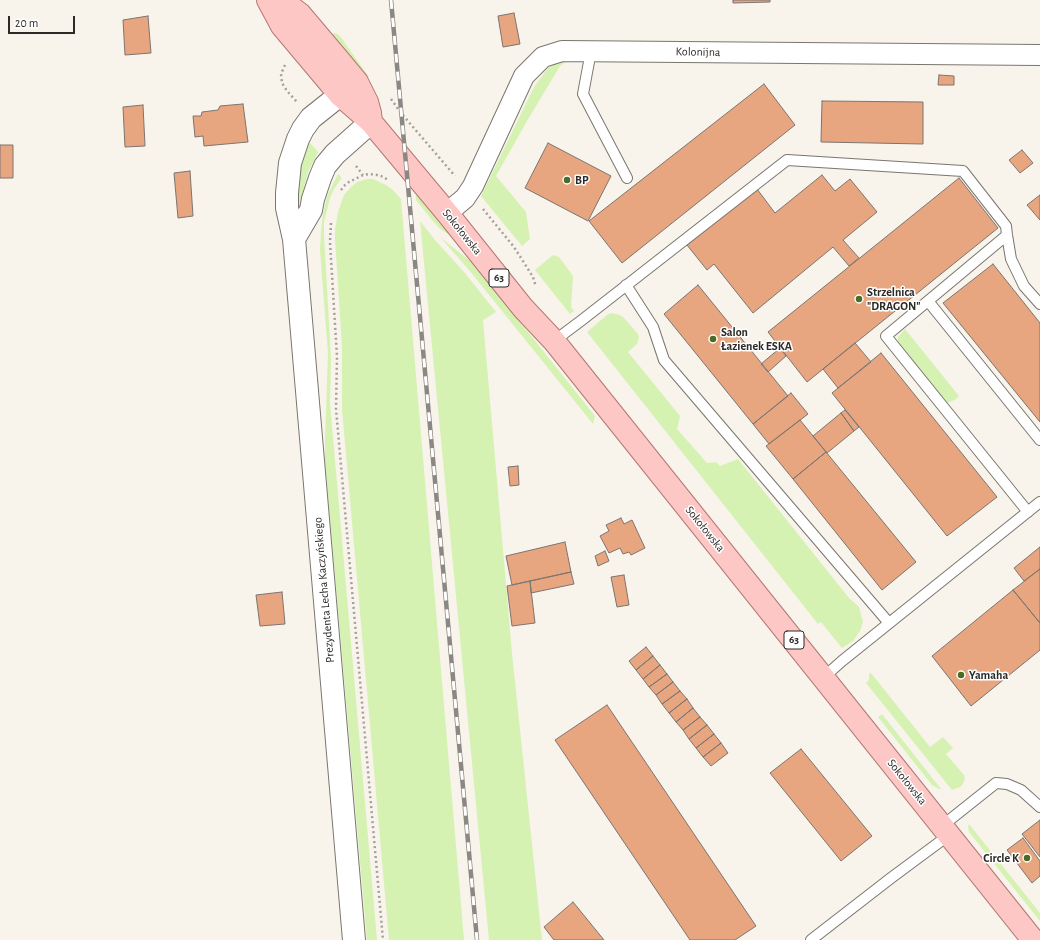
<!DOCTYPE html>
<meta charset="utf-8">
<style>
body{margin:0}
#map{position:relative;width:1040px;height:940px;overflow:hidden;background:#f8f3eb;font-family:"Alegreya Sans",sans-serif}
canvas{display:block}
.scale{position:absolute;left:8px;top:16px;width:67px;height:18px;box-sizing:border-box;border:2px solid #2c2a27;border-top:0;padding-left:5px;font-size:12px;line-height:14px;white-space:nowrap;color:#2c2a27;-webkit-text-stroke:3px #fff;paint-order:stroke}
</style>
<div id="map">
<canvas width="1040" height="940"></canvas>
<div class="scale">20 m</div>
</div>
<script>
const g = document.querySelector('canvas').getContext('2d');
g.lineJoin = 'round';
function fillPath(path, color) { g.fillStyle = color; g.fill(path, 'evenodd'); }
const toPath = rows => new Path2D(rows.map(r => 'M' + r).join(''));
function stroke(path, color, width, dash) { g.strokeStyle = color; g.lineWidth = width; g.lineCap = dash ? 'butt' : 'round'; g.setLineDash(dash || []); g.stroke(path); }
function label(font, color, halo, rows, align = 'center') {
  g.font = font + ' "Alegreya Sans",sans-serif'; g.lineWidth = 3; g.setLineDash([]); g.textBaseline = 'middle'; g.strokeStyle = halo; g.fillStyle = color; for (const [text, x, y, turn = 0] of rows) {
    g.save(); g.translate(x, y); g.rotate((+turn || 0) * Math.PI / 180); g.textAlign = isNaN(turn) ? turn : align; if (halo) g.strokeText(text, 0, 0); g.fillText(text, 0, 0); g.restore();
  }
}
const green = toPath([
 [334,33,337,34,340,36,369,77,366,80,329,36],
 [558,61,567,61,560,66,527,121,496,176,526,212,530,239,522,246,481,196,534,87,548,68],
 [308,141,318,152,308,172,298,210,293,193,296,176],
 [338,174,341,177,341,179,334,189,330,198,324,222,324,235,331,358,330,403,377,940,367,940,325,462,325,439,328,354,320,250,321,231,323,214,327,196],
 [367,179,373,179,386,185,393,190,401,199,464,940,389,940,342,409,342,346,335,240,335,230,338,212,344,195,351,187,357,182],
 [416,194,452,237,439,228,432,220,416,200],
 [420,221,435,240,464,272,496,312,483,320,512,653,542,940,489,940],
 [440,237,474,264,595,416,593,424,469,270],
 [553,255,559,257,573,276,571,307,574,311,570,314,535,270],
 [611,313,620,315,624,318,638,334,639,337,637,344,628,352,680,416,677,429,707,463,716,462,720,466,738,459,849,598,859,607,863,622,860,631,853,641,842,648,821,622,818,624,587,332,607,315],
 [905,329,959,396,956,399,948,403,943,401,898,343,898,337],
 [871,673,930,747,943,737,953,748,946,754,964,775,965,779,963,784,960,787,952,790,866,683,869,680,869,674],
 [882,714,941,789,939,789,932,785,928,780,878,717],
 [969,824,1040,913,1040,921,969,832,968,826]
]);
const building = toPath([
 [733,0,770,0,770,2,733,3,733,0],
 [514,13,520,44,503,47,498,16,514,13],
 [148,16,151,53,125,55,123,20,148,16],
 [939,75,954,76,954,85,938,85,939,75],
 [764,84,795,125,622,263,589,221,764,84],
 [822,101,923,102,923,144,821,142,822,101],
 [243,104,248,142,204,146,203,136,195,137,193,116,201,116,202,112,218,110,220,106,243,104],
 [143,105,145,146,125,147,123,107,143,105],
 [548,143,611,176,588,221,525,188,548,143],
 [0,145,13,145,13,178,0,178,0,145],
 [1022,150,1033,163,1020,173,1009,160,1022,150],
 [190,171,193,216,178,218,174,173,190,171],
 [822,175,835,191,850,179,877,212,843,240,859,258,849,266,833,247,753,313,714,264,707,270,687,245,757,189,775,213,822,175],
 [959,178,998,228,807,382,768,332,959,178],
 [1040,195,1040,220,1027,205,1040,195],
 [993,264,1040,323,1040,422,943,303,993,264],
 [698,285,788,396,753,424,664,314,698,285],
 [855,343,871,362,838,388,823,369,855,343],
 [780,348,786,356,768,372,761,364,780,348],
 [881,353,997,497,947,536,832,393,881,353],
 [791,393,808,414,769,444,753,424,791,393],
 [845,410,859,427,854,431,841,413,845,410],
 [841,413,854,431,827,453,813,436,841,413],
 [800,420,826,452,793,479,766,446,800,420],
 [826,452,916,562,882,590,793,479,826,452],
 [518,466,519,485,510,486,508,467,518,466],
 [621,518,624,524,632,520,645,548,631,555,629,552,623,554,620,548,609,553,600,536,609,531,606,525,621,518],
 [565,542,571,572,512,585,506,556,565,542],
 [1040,547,1040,569,1024,581,1014,568,1040,547],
 [605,551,609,561,598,566,595,556,605,551],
 [1040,569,1040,623,1013,590,1040,569],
 [571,572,574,584,531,593,530,581,571,572],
 [624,575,629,605,617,607,611,577,624,575],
 [530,581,535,623,512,626,507,586,530,581],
 [1013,590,1040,623,1040,650,971,706,932,656,1013,590],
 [282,592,285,624,260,626,256,595,282,592],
 [646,647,653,656,636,670,629,661,646,647],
 [653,656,660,665,643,679,636,670,653,656],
 [660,665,667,674,649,687,643,679,660,665],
 [667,674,673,682,656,695,649,687,667,674],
 [673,682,680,691,662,704,656,695,673,682],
 [680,691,687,699,669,713,662,704,680,691],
 [687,699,693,708,676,722,669,713,687,699],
 [607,705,756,926,735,940,690,940,555,740,607,705],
 [693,708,700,717,683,730,676,722,693,708],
 [700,717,707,725,689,739,683,730,700,717],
 [707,725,714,734,696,748,689,739,707,725],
 [714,734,721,743,703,757,696,748,714,734],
 [721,743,728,753,711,766,703,757,721,743],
 [801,749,872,836,841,861,770,773,801,749],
 [1040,820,1040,857,1022,834,1040,820],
 [1023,838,1040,861,1040,876,1032,883,1007,850,1023,838],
 [573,902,604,940,554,940,544,927,573,902]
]);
const path = toPath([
 [285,65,281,74,282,83,287,91,297,102],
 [391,99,401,113,455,176],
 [356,166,363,175],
 [341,190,345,185,349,182,363,175,370,174,377,175,384,177,389,181],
 [483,209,514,247,533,277,536,287],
 [331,223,330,242,337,357,336,409,383,940]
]);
const service = toPath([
 [591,51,583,94,627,178],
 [1007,235,886,336,1028,512],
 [626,285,653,327,664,360,889,623],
 [928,301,1040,440],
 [554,341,582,320,787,160,963,171,1006,226,1007,235,1011,259,1024,286,1040,304],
 [824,677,842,661,1040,502],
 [942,826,996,783,1007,784,1021,790,1040,807],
 [811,940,891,878,949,835]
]);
const minor = toPath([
 [447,213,465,198,473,186,524,76,543,57,562,51,1040,55]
]);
const secondary = toPath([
 [294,239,311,210,313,199,320,178,325,166,335,154,371,122],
 [354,940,294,239,287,208,287,193,290,163,298,139,303,129,311,118,355,83]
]);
const primary = toPath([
 [268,0,282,26,340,95,371,122,447,213,523,308,554,341,1033,940],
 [281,0,292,8,300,14,338,59,357,82,367,102,370,113,371,122]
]);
const rail = toPath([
 [391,0,477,940]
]);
const markers = [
 [567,180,4,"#4c6c23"],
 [859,299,4,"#4c6c23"],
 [713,339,4,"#4c6c23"],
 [961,675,4,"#4c6c23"],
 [1027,858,4,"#4c6c23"]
];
const shields = [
 [499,278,20],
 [794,640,20]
];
const shieldNames = [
 ["63",499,278],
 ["63",794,640]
];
const streetNames = [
 ["Kolonijna",698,52,1],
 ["Sokołowska",462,232,51],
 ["Sokołowska",705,529,51],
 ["Prezydenta Lecha Kaczyńskiego",324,590,-95],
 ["Sokołowska",907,782,51]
];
const poiNames = [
 ["BP",575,180],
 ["Strzelnica",867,292],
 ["\"DRAGON\"",867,306],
 ["Salon",721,332],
 ["Łazienek ESKA",721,346],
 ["Yamaha",969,675],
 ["Circle K",1019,858,"right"]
];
fillPath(green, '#d5f2b3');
fillPath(building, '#e7a580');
stroke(building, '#7c7470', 1);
stroke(service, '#7a766f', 12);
stroke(minor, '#7a766f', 22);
stroke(secondary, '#7a766f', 24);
stroke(primary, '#b37874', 24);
stroke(path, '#a4a09a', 2.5, [2, 3]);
stroke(service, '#fff', 10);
stroke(minor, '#fff', 20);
stroke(secondary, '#fff', 22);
stroke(primary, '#fdc7c5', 22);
stroke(rail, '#8b8782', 4.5);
stroke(rail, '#fff', 3, [9]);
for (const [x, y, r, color] of markers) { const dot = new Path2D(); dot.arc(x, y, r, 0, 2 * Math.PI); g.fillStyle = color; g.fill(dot); stroke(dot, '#fff', 1.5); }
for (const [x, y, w] of shields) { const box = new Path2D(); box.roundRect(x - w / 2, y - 9, w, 18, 3); g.fillStyle = '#fff'; g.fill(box); stroke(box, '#2c2a27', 1); }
label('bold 11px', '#2c2a27', null, shieldNames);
label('12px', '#2c2a27', '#fff', streetNames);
label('bold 12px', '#2c2a27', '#fff', poiNames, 'left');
</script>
